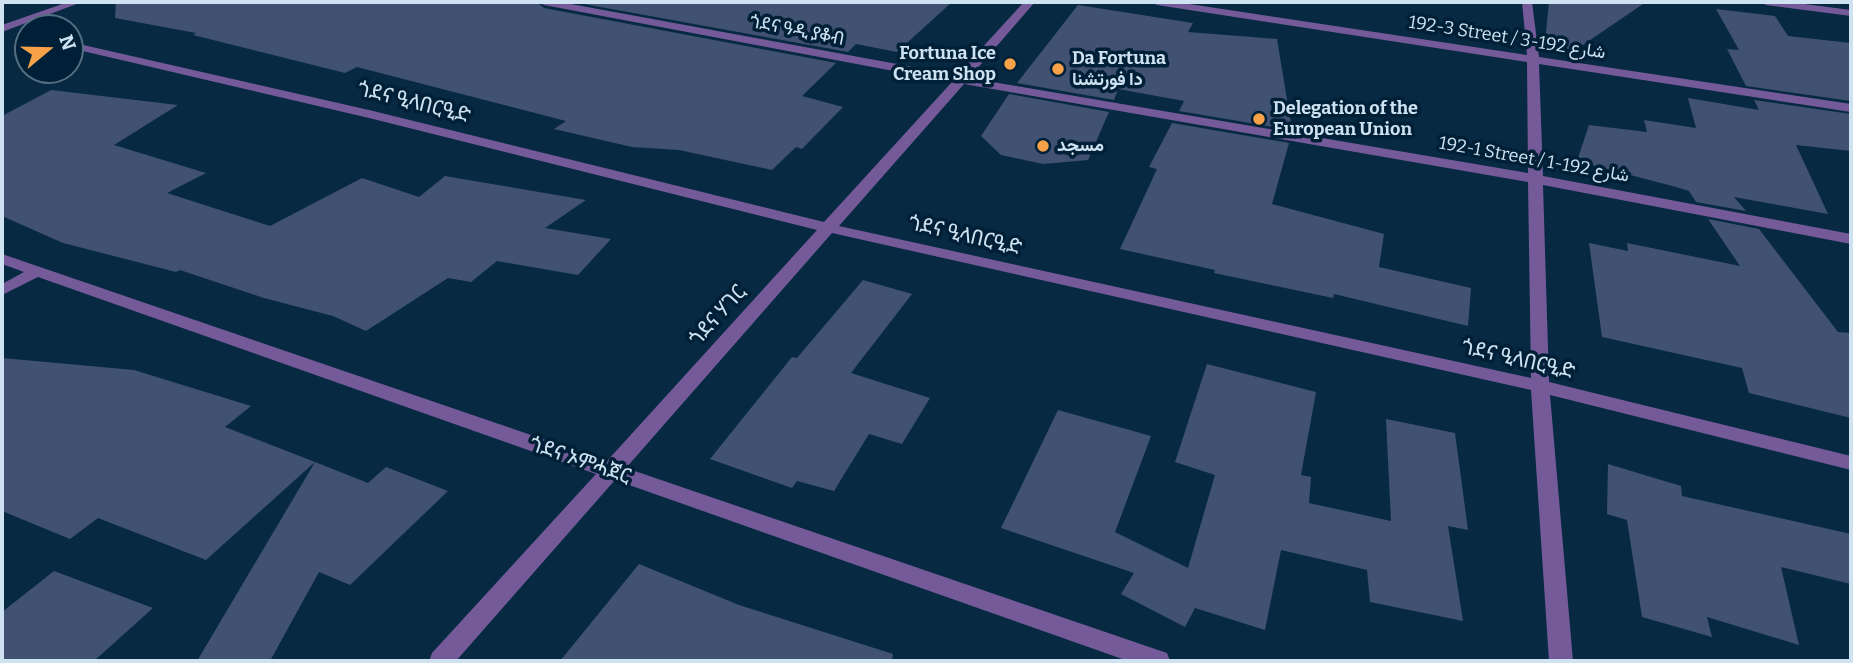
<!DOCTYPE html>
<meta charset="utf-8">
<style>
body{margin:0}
#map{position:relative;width:1853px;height:663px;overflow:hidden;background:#072a42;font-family:Bitter,serif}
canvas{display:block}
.frame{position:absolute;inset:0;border:4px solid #cfe2f1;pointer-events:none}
.north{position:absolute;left:14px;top:14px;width:70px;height:70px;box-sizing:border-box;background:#002037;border:2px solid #536e81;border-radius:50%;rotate:71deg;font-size:19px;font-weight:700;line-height:28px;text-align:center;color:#cfe2f1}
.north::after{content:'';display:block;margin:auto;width:24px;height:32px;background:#f7a149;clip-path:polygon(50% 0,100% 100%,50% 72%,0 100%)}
</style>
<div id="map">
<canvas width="1853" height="663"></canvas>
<div class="frame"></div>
<div class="north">N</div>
</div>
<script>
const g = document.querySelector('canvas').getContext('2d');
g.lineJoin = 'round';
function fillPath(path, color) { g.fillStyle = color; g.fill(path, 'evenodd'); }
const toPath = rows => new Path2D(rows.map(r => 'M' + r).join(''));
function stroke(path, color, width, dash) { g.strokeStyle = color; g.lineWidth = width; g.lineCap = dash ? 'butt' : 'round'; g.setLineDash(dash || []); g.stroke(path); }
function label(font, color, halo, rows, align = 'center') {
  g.font = font + ' Bitter,Vazirmatn,"Noto Sans Ethiopic",serif'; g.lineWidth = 7; g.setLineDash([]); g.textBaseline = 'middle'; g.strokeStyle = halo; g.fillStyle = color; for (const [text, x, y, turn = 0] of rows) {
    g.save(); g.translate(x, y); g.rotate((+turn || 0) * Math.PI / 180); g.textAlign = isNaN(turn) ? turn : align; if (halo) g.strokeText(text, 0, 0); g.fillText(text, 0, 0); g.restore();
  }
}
const building = toPath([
 [116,2,537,2,544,8,836,63,802,96,843,107,802,149,796,147,772,170,679,150,632,147,554,129,566,121,357,67,345,73,193,35,196,33,115,18],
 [573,2,952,2,897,52,856,44,848,52],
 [1549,2,1646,2,1574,51,1545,42],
 [1078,5,1193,23,1188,32,1277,39,1292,130,1179,111,1184,101,1118,89,1114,100,1017,83],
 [1716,9,1775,16,1788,36,1851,43,1851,101,1746,86,1727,49,1739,50],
 [51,90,178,105,114,145,206,173,167,193,270,226,362,178,419,197,445,176,586,200,545,228,611,239,578,275,497,261,471,282,448,278,366,331,333,316,264,298,180,270,176,272,63,243,2,216,2,116],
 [1009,94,1109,112,1088,160,1043,164,1001,155,981,136],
 [1688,98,1759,110,1754,100,1851,114,1851,151,1796,145,1828,214,1734,197,1746,211,1696,202,1689,191,1676,187,1577,161,1589,125,1647,132,1644,120,1696,128],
 [1172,123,1289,143,1272,204,1384,234,1379,267,1471,288,1468,326,1334,294,1333,298,1214,273,1215,270,1120,249,1157,169,1149,167],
 [1708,219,1759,229,1838,332,1851,333,1851,418,1749,393,1742,368,1602,337,1589,243,1628,251,1627,243,1740,266],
 [863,280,912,294,851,373,930,398,902,444,869,434,834,491,797,481,792,488,710,459,792,357,797,358],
 [2,358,134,370,251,406,225,427,315,462,206,560,98,518,70,539,2,511],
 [1207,364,1316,392,1301,475,1311,477,1309,503,1391,521,1386,419,1455,433,1468,530,1448,526,1463,621,1370,602,1367,570,1281,550,1265,630,1195,608,1185,627,1121,594,1134,573,1001,528,1058,410,1151,436,1115,532,1188,568,1215,475,1175,462],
 [315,462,368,483,386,467,448,491,350,585,319,572,270,661,197,661],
 [1608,464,1681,486,1682,496,1851,534,1851,584,1781,567,1799,645,1707,617,1712,637,1642,617,1627,520,1607,514],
 [639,564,739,605,893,654,892,661,560,661],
 [54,571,153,608,94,661,2,661,2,612]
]);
const minor = toPath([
 [68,2,82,2,2,32,2,25,68,2],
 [539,2,560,2,957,75,1024,2,1035,2,969,78,1528,173,1527,62,1157,5,1152,2,1176,2,1527,55,1522,2,1532,2,1539,57,1851,104,1851,112,1539,64,1543,176,1851,234,1851,244,1543,185,1549,382,1851,456,1851,470,1550,395,1573,661,1549,661,1531,390,832,233,626,468,1158,650,1167,653,1170,661,1128,661,615,480,456,661,429,661,432,653,596,474,38,277,2,295,2,284,24,272,2,264,2,254,607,461,817,230,369,118,70,48,70,42,369,110,824,222,952,82,544,5,539,2],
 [964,84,1528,182,1531,378,839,226,964,84],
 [1761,2,1789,2,1851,10,1851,16,1766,5,1761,2]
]);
const markers = [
 [1010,64,7,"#f7a149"],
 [1058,69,7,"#f7a149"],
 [1259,119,7,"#f7a149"],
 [1043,146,7,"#f7a149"]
];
const farStreetnames = [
 ["ጎደና ዓዲ ያቆብ",797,31,11],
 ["192-3 Street / شارع 192-3",1507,38,9],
 ["192-1 Street / شارع 192-1",1534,160,10]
];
const farPoinames = [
 ["Fortuna Ice",996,54,"right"],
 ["Cream Shop",996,75,"right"],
 ["Da Fortuna",1072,59],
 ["دا فورتشنا",1072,80],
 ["Delegation of the",1273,109],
 ["European Union",1273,130],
 ["مسجد",1057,146]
];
const streetNames = [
 ["ጎደና ዒላበርዒድ",414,103,14],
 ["ጎደና ዒላበርዒድ",965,236,13],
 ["ጎደና ሃገር",718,316,-48],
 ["ጎደና ዒላበርዒድ",1518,360,13],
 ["ጎደና ኦምሓጀር",580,461,19]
];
fillPath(building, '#405172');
fillPath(minor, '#755a99');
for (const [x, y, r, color] of markers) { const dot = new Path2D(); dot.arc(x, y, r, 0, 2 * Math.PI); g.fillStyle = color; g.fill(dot); stroke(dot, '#002037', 2.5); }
label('18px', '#cfe2f1', '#002037', farStreetnames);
label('bold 18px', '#cfe2f1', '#002037', farPoinames, 'left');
label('21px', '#cfe2f1', '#002037', streetNames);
</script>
